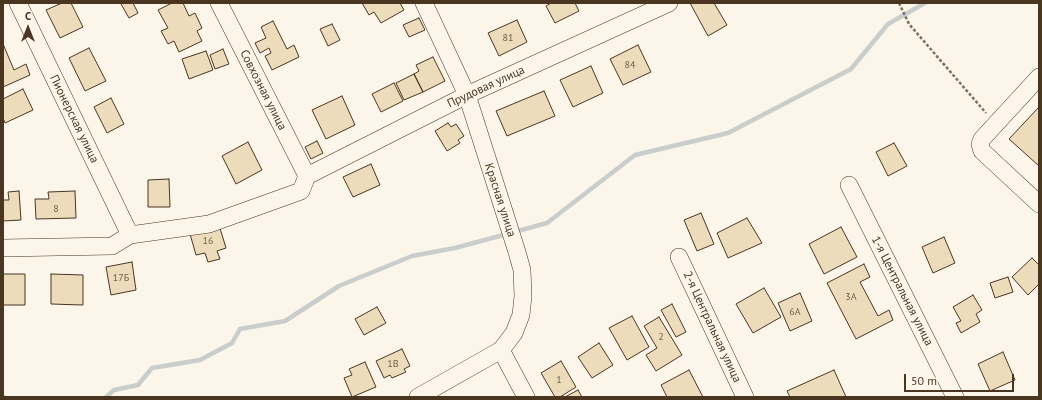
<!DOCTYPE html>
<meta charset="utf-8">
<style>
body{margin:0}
#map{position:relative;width:1042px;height:400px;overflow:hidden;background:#fbf6e9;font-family:"PT Sans",sans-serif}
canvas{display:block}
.frame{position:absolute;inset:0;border:4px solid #4a3520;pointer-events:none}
.north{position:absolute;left:8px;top:8px;width:40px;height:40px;-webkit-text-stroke:3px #fbf6e9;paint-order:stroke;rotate:0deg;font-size:11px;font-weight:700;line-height:16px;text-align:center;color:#4a3520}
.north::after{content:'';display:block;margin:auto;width:14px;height:18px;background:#4a3520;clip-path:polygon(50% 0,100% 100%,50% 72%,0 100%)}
.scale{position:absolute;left:904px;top:374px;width:110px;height:18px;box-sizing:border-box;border:2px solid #4a3520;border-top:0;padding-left:5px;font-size:12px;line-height:14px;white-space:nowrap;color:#4a3520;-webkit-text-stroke:3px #fbf6e9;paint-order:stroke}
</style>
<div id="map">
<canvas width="1042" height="400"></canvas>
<div class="frame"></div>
<div class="north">С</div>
<div class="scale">50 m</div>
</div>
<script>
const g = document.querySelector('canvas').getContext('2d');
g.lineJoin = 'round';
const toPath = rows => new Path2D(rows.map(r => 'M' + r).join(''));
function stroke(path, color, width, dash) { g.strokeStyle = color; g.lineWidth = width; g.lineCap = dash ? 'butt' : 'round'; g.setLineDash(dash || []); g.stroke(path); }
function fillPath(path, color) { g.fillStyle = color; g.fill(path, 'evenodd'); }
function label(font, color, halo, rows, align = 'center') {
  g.font = font + ' "PT Sans",sans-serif'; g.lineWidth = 3; g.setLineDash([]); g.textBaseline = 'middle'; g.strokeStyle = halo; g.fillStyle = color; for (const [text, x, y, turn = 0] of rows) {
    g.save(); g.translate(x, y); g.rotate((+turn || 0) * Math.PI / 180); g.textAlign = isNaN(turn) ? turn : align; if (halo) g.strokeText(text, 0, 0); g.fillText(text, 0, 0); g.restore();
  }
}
const stream = toPath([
 [514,232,547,223,635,155,728,133,851,69,888,24,925,3],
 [3,397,4,397],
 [106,397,114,390,138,385,152,368,200,360,232,343,240,329,285,321,339,286,412,256,455,248,507,234]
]);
const building = toPath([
 [62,3,71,3,83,27,60,38,46,10,62,3],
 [123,3,133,3,138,13,129,18,121,4,123,3],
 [172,3,183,3,189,16,195,13,202,28,197,31,202,41,179,52,174,41,168,44,161,31,168,28,158,10,172,3],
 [362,3,400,3,404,10,381,23,374,12,369,15,362,3],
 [551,3,575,3,579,11,555,23,546,6,551,3],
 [690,3,714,3,727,25,708,36,690,3],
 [419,18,425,30,409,37,403,25,419,18],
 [517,20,527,42,499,56,488,33,517,20],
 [273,21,287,49,294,45,299,57,272,70,265,56,271,53,269,48,260,53,255,43,266,38,261,27,273,21],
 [332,24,340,40,328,46,320,29,332,24],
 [3,44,14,70,26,64,30,75,3,87,3,44],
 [638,45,651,72,623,85,610,59,638,45],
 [89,48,106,81,85,91,69,58,89,48],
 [223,49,229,64,215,69,210,55,223,49],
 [206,51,213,70,189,79,182,59,206,51],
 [433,57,445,81,423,92,414,74,419,71,416,65,433,57],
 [591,66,603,93,573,107,560,80,591,66],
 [414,74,423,92,404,100,396,83,414,74],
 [394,83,403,101,381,112,372,94,394,83],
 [23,89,33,110,5,123,3,118,3,99,23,89],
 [544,91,555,116,507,136,496,111,544,91],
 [342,96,355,125,326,139,312,110,342,96],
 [111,98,124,124,107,133,94,107,111,98],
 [1039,107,1039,166,1009,139,1039,107],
 [448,123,451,127,456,124,464,136,458,140,460,143,447,151,435,131,448,123],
 [317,141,323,153,311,159,305,147,317,141],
 [248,142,262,170,236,184,222,156,248,142],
 [894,143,907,166,888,176,876,152,894,143],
 [371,164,380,185,353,197,343,177,371,164],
 [169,179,170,207,148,207,148,180,169,179],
 [19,191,21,220,3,221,3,200,9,200,8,192,19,191],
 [75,191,76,218,36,219,35,199,49,199,48,192,75,191],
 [701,213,714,244,697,251,684,220,701,213],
 [747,218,762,243,728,258,717,233,747,218],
 [219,225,226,248,217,251,220,259,208,262,205,253,196,255,190,234,219,225],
 [841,227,857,257,824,274,809,244,841,227],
 [944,237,955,263,933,273,922,247,944,237],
 [1032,258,1039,265,1039,284,1028,295,1012,277,1032,258],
 [132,262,136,290,111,295,106,267,132,262],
 [864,264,870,277,860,282,878,316,889,310,893,320,856,339,827,283,864,264],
 [3,274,25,274,25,305,3,305,3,274],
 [51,274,83,275,83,305,51,304,51,274],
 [1008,277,1013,292,995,298,990,283,1008,277],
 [764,288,781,317,753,333,736,304,764,288],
 [800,293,812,321,790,331,778,303,800,293],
 [973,295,982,310,976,314,980,322,961,333,956,323,961,321,953,307,973,295],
 [672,304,686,332,676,337,661,310,672,304],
 [377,307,386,323,364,335,355,319,377,307],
 [632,316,649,347,627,360,609,328,632,316],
 [659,317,682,355,656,371,646,355,657,348,644,326,659,317],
 [599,343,613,365,592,378,578,357,599,343],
 [402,349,410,366,404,369,406,372,392,378,390,375,384,378,376,361,402,349],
 [1003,352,1015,380,990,391,978,364,1003,352],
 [561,361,576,387,560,397,555,397,541,373,561,361],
 [365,362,376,387,352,397,344,378,352,375,349,369,365,362],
 [689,370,703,397,667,397,661,385,689,370],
 [834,370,846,397,790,397,787,391,834,370],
 [578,390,582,397,565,397,578,390]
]);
const path = toPath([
 [899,3,909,24,986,113]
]);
const minor = toPath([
 [18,3,130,235],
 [219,3,307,176],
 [1039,77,982,139,980,144,982,151,1039,204],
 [307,176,467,95,669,3],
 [849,185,955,397],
 [3,248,112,246,130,235,209,224,301,191,307,176],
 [679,257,745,397],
 [501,350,526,397],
 [418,397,501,350,514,333,521,315,523,296,522,270,517,252,467,95,424,3]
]);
const numberNames = [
 ["81",508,38],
 ["84",630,65],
 ["8",56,209],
 ["16",208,241],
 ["17Б",121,278],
 ["3А",851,297],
 ["6А",795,312],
 ["2",661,337],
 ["1В",393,364],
 ["1",559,380]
];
const streetNames = [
 ["Прудовая улица",486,87,-25],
 ["Совхозная улица",263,90,63],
 ["Пионерская улица",74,119,64],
 ["Красная улица",500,200,72],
 ["1-я Центральная улица",902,291,63],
 ["2-я Центральная улица",712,327,65]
];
stroke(stream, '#c9cecd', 4.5);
fillPath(building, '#ecdcbc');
stroke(building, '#4a3520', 1);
stroke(minor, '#4a3520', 18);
stroke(path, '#7f6f5c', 2.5, [3, 2]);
stroke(minor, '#fbf6e9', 17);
label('10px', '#725f47', null, numberNames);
label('12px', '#4a3520', '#fbf6e9', streetNames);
</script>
